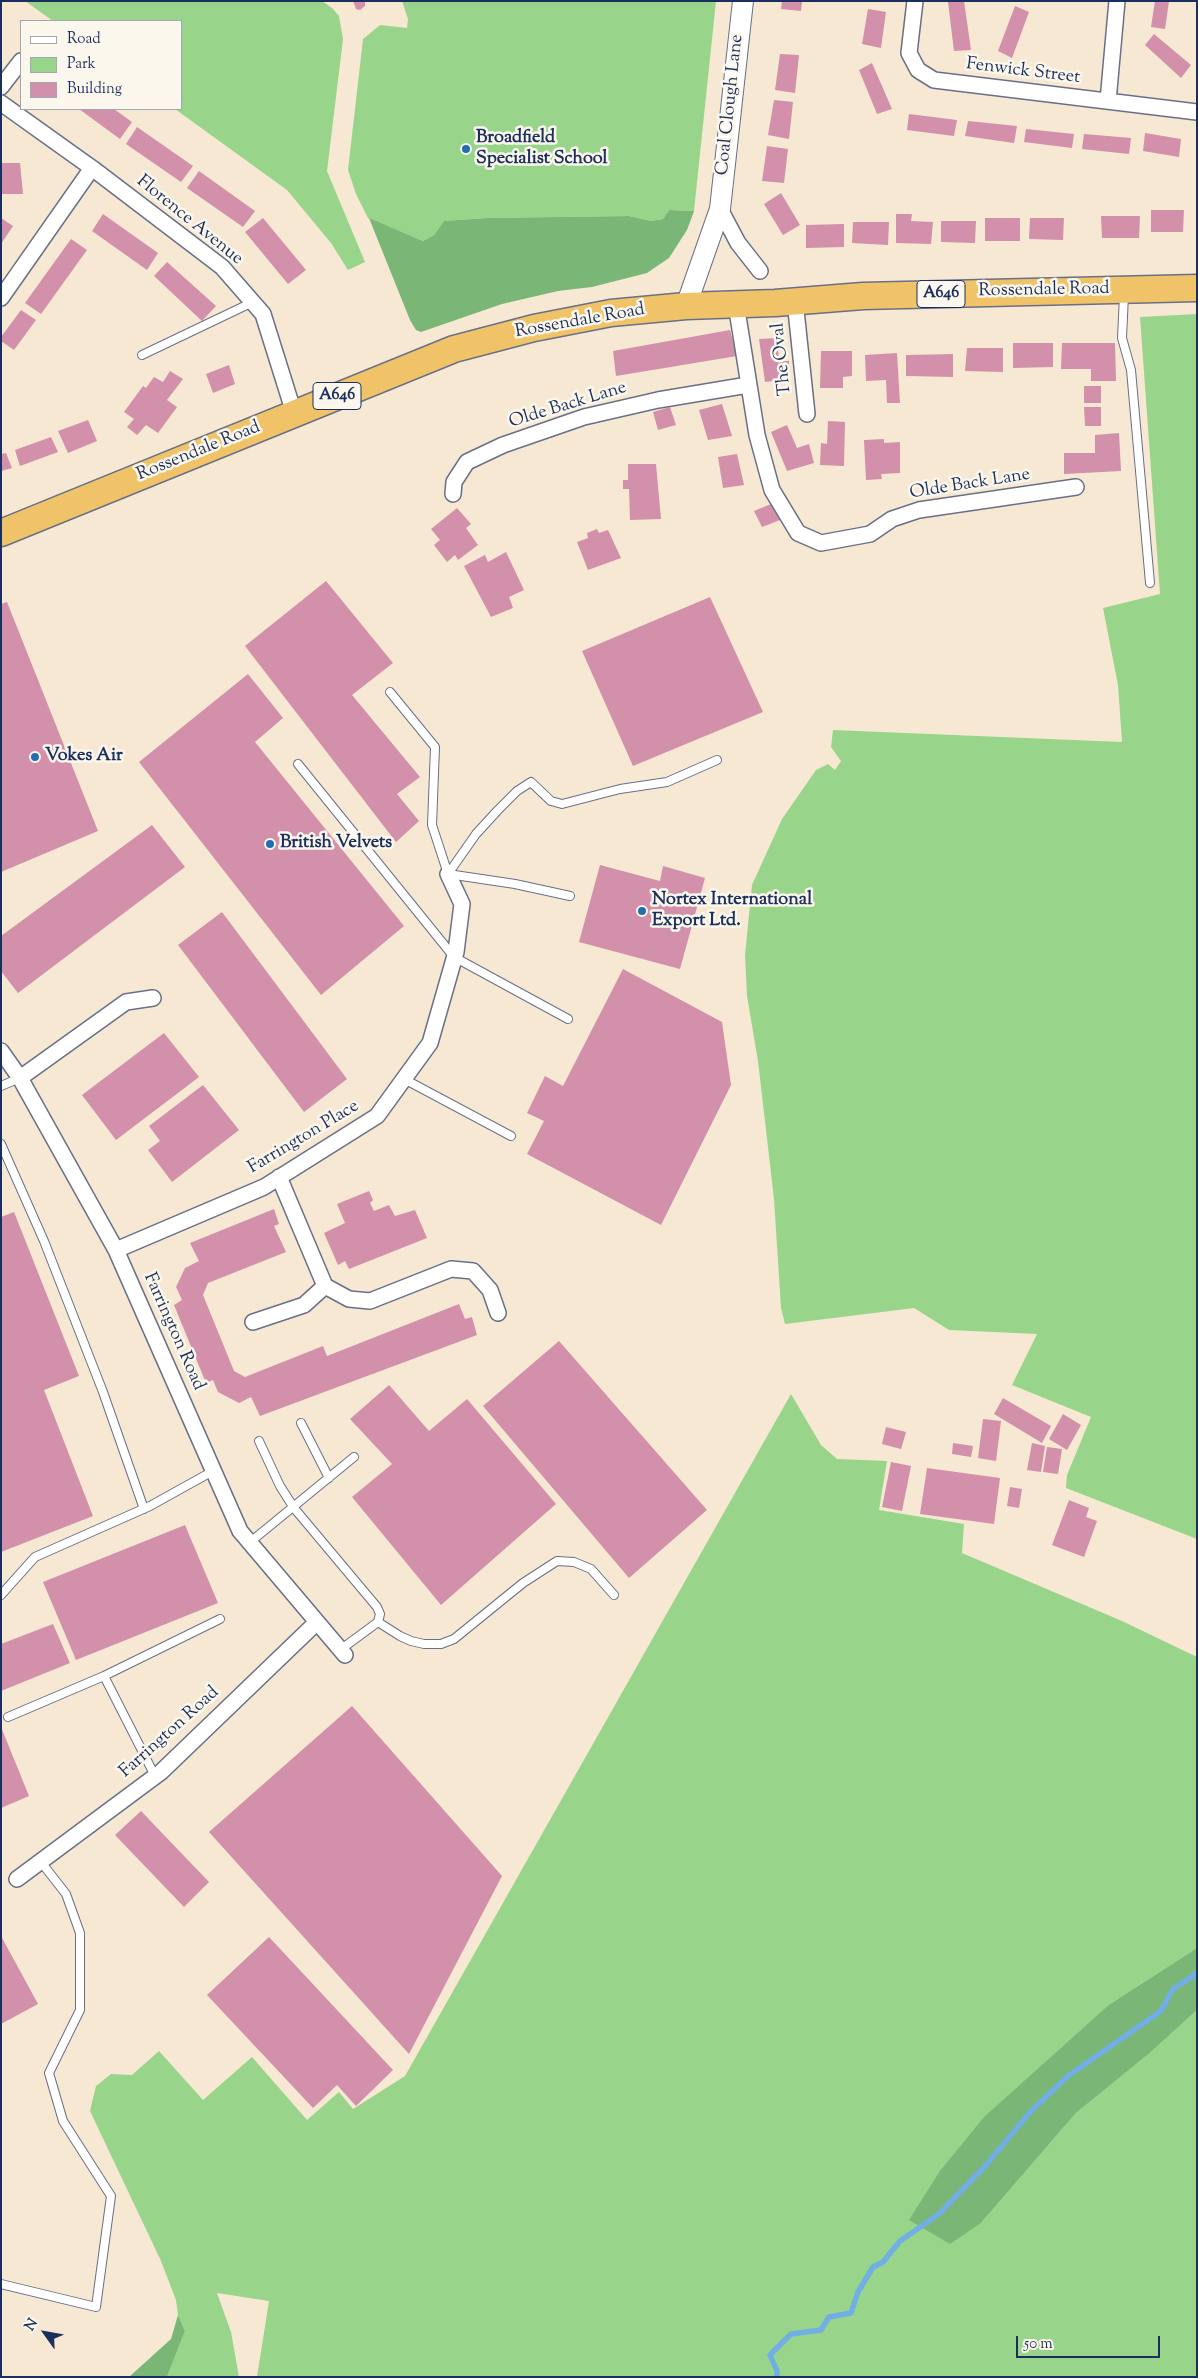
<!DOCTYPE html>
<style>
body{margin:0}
#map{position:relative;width:1198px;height:2378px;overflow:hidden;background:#f7e8d3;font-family:"Sorts Mill Goudy",serif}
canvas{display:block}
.frame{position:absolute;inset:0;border:2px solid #1b2f5e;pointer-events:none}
.legend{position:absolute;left:20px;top:20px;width:162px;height:90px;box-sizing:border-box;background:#fbf7ec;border:1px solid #a1a7b3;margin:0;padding:6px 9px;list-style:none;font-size:15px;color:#1b2f5e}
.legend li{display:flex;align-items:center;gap:10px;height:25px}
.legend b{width:25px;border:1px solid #a1a7b3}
.north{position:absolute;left:20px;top:2308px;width:50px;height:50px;-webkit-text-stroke:4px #fbf7ec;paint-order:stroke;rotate:302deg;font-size:14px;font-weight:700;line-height:20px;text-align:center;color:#1b2f5e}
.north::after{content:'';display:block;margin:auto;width:18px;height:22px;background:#1b2f5e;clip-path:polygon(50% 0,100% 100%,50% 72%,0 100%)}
.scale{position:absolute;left:1016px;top:2336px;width:144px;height:22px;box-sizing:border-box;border:2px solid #1b2f5e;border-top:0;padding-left:6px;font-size:15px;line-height:18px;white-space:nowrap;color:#1b2f5e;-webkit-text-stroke:4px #fbf7ec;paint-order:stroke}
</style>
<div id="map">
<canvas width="1198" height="2378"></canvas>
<div class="frame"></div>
<ul class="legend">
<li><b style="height:6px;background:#fff"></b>Road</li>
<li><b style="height:14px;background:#98d58a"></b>Park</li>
<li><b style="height:14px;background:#d290aa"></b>Building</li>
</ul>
<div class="north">N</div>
<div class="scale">50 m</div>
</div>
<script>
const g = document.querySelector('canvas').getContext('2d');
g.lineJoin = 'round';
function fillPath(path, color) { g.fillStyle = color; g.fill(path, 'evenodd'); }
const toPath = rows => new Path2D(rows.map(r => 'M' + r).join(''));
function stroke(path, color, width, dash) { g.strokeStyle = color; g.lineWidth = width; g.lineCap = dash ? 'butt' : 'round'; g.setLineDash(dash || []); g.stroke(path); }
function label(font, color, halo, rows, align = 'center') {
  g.font = font + ' "Sorts Mill Goudy",serif'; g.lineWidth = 5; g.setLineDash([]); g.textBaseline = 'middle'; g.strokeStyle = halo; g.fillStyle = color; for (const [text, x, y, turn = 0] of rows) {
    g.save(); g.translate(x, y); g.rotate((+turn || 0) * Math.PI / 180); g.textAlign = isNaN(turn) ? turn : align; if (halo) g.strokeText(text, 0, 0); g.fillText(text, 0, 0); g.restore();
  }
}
const green = toPath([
 [25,1,322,1,332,8,339,16,343,39,327,171,365,262,348,270,331,243,287,190,175,109,181,109,181,21,53,21],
 [402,1,716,1,694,211,669,210,663,219,651,221,629,216,487,218,444,221,434,235,423,241,368,218,356,194,348,170,363,39,380,25,407,28,408,19],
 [1197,314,1197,1539,1066,1488,1067,1475,1091,1417,1012,1385,1037,1334,949,1330,914,1308,785,1324,781,1308,774,1199,758,1061,747,996,745,955,752,885,782,819,816,770,828,764,835,770,841,761,831,747,833,730,1122,742,1118,685,1103,608,1160,594,1140,317],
 [791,1394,821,1445,837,1459,887,1461,879,1510,964,1524,962,1553,1122,1621,1197,1657,1197,1948,1110,2004,981,2223,1076,2113,1151,2052,1197,2010,1197,2377,257,2377,269,2301,217,2293,231,2332,239,2377,167,2377,185,2331,178,2315,176,2300,161,2261,90,2111,96,2086,111,2074,132,2075,159,2051,203,2100,252,2057,307,2120,339,2092,353,2109,405,2076]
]);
const forest = toPath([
 [669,210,694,211,687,230,669,258,647,273,592,287,558,291,502,304,421,332,416,330,410,320,369,218,423,241,434,235,444,221,487,218,629,216,651,221,663,219],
 [1197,1948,1197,2010,1151,2052,1076,2113,981,2223,950,2244,909,2220,940,2171,984,2117,1110,2004],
 [178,2315,185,2331,167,2377,129,2377,171,2339]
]);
const stream = toPath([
 [777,2377,777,2371,770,2355,791,2334,821,2330,829,2317,851,2313,858,2292,873,2267,883,2262,900,2241,939,2214,986,2165,1031,2111,1068,2076,1161,2011,1173,1989,1197,1973]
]);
const building = toPath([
 [353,1,365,1,365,6,360,10,356,9],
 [782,1,802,1,801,11,781,9],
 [964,1,971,50,954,51,948,2],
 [1155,1,1169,1,1165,29,1151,27],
 [1015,6,1029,12,1012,58,998,51],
 [868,9,886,12,881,48,862,44],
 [1154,34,1191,65,1181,78,1145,45],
 [780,54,799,55,795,93,775,90],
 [872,63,892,109,877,114,859,70],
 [774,100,793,102,789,139,768,135],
 [79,109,114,109,132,122,120,139],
 [909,114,957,120,954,136,907,130],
 [968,121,1017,126,1014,143,965,136],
 [137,127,193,166,181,182,126,144],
 [1026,129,1074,134,1072,148,1024,142],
 [1145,133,1181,139,1179,157,1143,151],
 [1084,134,1131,138,1129,154,1082,149],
 [767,146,788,149,784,183,762,181],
 [1,163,20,163,23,194,2,194],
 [199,171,255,211,243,227,187,188],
 [781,193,800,225,783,235,764,204],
 [1151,210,1184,210,1183,232,1151,232],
 [103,214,158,253,147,270,92,231],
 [896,214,912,214,911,221,933,222,931,244,896,243],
 [1101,216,1140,216,1139,238,1102,238],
 [1,218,13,226,1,244],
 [263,218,306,270,288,284,245,232],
 [985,218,1020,218,1020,241,985,241],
 [1030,218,1064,218,1063,240,1029,239],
 [941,221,976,221,975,243,941,242],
 [853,222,889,222,888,245,852,243],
 [844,224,844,247,806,248,806,225],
 [71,239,87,250,41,314,25,303],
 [167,262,216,306,202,321,154,276],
 [21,310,36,320,14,350,1,341,1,337],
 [730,330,737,356,616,376,613,351],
 [777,338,779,361,789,361,789,379,765,382,759,339],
 [1013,343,1053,343,1053,367,1013,368],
 [1062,343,1115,343,1116,381,1091,381,1091,369,1061,369],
 [967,348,1003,348,1003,372,965,371],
 [821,351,852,351,852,376,843,377,843,388,820,388],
 [897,353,900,403,887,403,886,380,866,381,865,355],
 [953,354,953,377,906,376,906,355],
 [229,365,235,384,213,393,206,374],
 [170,371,183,379,167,400,177,407,158,433,146,425,137,435,127,427,134,419,124,412,143,386,146,388,154,377,163,382],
 [1084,386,1101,386,1101,403,1084,403],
 [722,404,732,436,708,440,699,410],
 [670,407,676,425,658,430,653,412],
 [1084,407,1101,407,1101,426,1085,426],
 [88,420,97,441,68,453,58,431],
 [828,421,845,422,844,466,820,465,821,443,827,444],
 [787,425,797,448,809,444,814,463,787,471,771,432],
 [1119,433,1121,471,1064,474,1064,453,1095,453,1095,435],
 [51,437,58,452,20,466,15,450],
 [884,439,884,443,900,442,900,473,881,474,882,479,866,480,864,440],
 [6,453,12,468,1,471,1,454],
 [737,454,744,485,723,488,718,457],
 [628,464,656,464,661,519,630,520,629,489,623,489,623,480,628,480],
 [771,504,780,520,762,527,754,511],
 [457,508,471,524,466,528,478,545,458,560,455,555,447,562,434,545,440,540,431,529],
 [597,529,599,533,608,530,621,558,588,570,577,542,588,538,587,533],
 [506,552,524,590,509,597,513,608,491,617,464,566,485,555,488,562],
 [326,581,393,663,352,695,420,777,397,794,419,821,396,842,245,646],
 [710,597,763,712,633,766,582,651],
 [7,602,98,831,1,872,1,604],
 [248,674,283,718,255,742,404,926,321,995,139,762],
 [152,825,185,867,18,993,1,971,1,936],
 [600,865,660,881,663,866,705,878,680,969,579,942],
 [222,912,347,1079,304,1112,178,945],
 [623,969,722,1022,731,1085,661,1225,527,1154,544,1121,527,1113,545,1076,563,1086],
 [164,1033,199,1077,116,1140,82,1095],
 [203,1085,239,1130,172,1182,148,1150,160,1141,149,1126],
 [369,1191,373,1200,370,1203,374,1211,389,1205,395,1216,415,1210,427,1238,349,1269,345,1261,338,1265,324,1233,345,1223,337,1204],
 [274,1209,279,1224,274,1226,286,1252,208,1283,203,1295,234,1371,245,1377,323,1346,327,1356,459,1304,465,1319,472,1317,477,1335,260,1416,251,1397,239,1403,218,1392,213,1380,206,1383,174,1305,182,1300,176,1287,185,1268,199,1261,190,1243],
 [14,1212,79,1376,44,1390,93,1516,1,1552,1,1217],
 [559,1341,707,1510,629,1578,483,1406],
 [389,1385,429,1431,467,1399,556,1504,441,1605,352,1497,392,1464,350,1419],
 [1003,1398,1051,1426,1042,1443,994,1414],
 [1063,1414,1081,1425,1067,1450,1049,1439],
 [983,1419,1001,1421,996,1461,978,1458],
 [886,1427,906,1432,901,1449,882,1444],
 [953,1443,973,1446,971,1457,952,1454],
 [1032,1443,1045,1446,1041,1472,1027,1470],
 [1047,1447,1062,1449,1058,1474,1043,1472],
 [891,1462,911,1466,902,1511,882,1507],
 [927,1468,1000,1478,994,1524,920,1514],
 [1010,1487,1022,1489,1019,1508,1007,1506],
 [1069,1500,1089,1508,1086,1517,1097,1521,1084,1557,1052,1545],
 [185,1525,218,1603,76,1660,43,1582],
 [53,1624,70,1663,1,1691,1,1644],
 [352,1706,502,1876,409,2054,209,1832],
 [1,1727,29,1796,1,1808],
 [141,1811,209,1882,184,1907,115,1835],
 [1,1936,38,2004,1,2024],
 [269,1937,393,2070,356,2106,337,2085,313,2108,207,1995]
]);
const service = toPath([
 [1124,295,1122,338,1131,370,1150,583],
 [142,355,253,302],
 [390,692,435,747,432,825,448,874],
 [298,764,454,957,568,1019],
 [448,874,476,834,498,810,517,791,531,782,551,801,562,804,620,789,667,782,717,760],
 [448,874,515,884,570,896],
 [404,1079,511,1136],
 [1,1086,20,1078],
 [1,1144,44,1241,103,1392,144,1509],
 [301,1423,329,1478],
 [259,1441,280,1486,294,1508,377,1607,380,1614,378,1622,340,1650],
 [249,1543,354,1457],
 [1,1595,35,1557,150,1506,213,1471],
 [378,1622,400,1636,411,1641,424,1644,441,1644,454,1639,523,1583,557,1561,574,1562,591,1569,614,1595],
 [104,1676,220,1619],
 [8,1717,104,1676,155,1776],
 [1,2284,96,2307,111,2196,63,2121,49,2073,80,2010,80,1933,66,1894,41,1862]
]);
const minor = toPath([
 [915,1,909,53,918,70,934,80,1197,112],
 [1,87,21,61],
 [1108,101,1117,1],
 [1,103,92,168,222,267,263,314,294,413],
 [720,209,738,243,760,271],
 [1,298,92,168],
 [795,301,807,414],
 [736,304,757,435,772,490,798,533,821,543,870,534,892,519,919,510,1076,487],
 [453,494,454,482,467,462,503,445,584,417,658,400,748,385],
 [1,1051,20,1078,116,1250,240,1531,345,1655],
 [20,1078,126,1002,153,998],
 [279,1177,325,1286,349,1299,370,1301,451,1269,473,1271,490,1290,498,1313],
 [116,1250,264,1187,377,1116,430,1043,456,952,462,904,448,874],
 [253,1322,304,1305,325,1286],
 [17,1879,161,1772,316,1623]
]);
const tertiary = toPath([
 [686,306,720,209,743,1]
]);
const trunk = toPath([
 [1,533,454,349,534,328,611,313,686,306,775,303,863,296,1197,288]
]);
const markers = [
 [466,149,5,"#1f6fb2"],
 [35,757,5,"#1f6fb2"],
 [270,844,5,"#1f6fb2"],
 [642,911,5,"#1f6fb2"]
];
const shields = [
 [941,294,48],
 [337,396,48]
];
const shieldNames = [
 ["A646",941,294],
 ["A646",337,396]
];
const streetNames = [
 ["Fenwick Street",1023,72,7],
 ["Coal Clough Lane",731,105,-84],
 ["Florence Avenue",189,221,39],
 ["Rossendale Road",1044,291,-1],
 ["Rossendale Road",580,322,-10],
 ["The Oval",783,359,-96],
 ["Olde Back Lane",568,406,-17],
 ["Rossendale Road",199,452,-22],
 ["Olde Back Lane",970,485,-9],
 ["Farrington Place",304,1138,-31],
 ["Farrington Road",173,1332,66],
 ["Farrington Road",170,1733,-42]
];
const poiNames = [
 ["Broadfield",476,139],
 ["Specialist School",476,160],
 ["Vokes Air",45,757],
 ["British Velvets",280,844],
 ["Nortex International",652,901],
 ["Export Ltd.",652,922]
];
fillPath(green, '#98d58a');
fillPath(forest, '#7ab676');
stroke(stream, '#71aee3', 5.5);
fillPath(building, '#d290aa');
stroke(service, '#687087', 10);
stroke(minor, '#687087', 18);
stroke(tertiary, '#687087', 22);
stroke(trunk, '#687087', 29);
stroke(service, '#fff', 8);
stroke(minor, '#fff', 15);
stroke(tertiary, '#fff', 20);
stroke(trunk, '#f0c369', 26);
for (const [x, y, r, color] of markers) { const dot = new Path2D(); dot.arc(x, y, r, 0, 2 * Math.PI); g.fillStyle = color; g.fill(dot); stroke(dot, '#fbf7ec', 2); }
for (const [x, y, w] of shields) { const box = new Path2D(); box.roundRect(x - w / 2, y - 13.5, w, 27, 4); g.fillStyle = '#fbf7ec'; g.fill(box); stroke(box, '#1b2f5e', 1); }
label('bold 16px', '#1b2f5e', null, shieldNames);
label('18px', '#1b2f5e', '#fbf7ec', streetNames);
label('bold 18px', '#1b2f5e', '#fbf7ec', poiNames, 'left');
</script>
